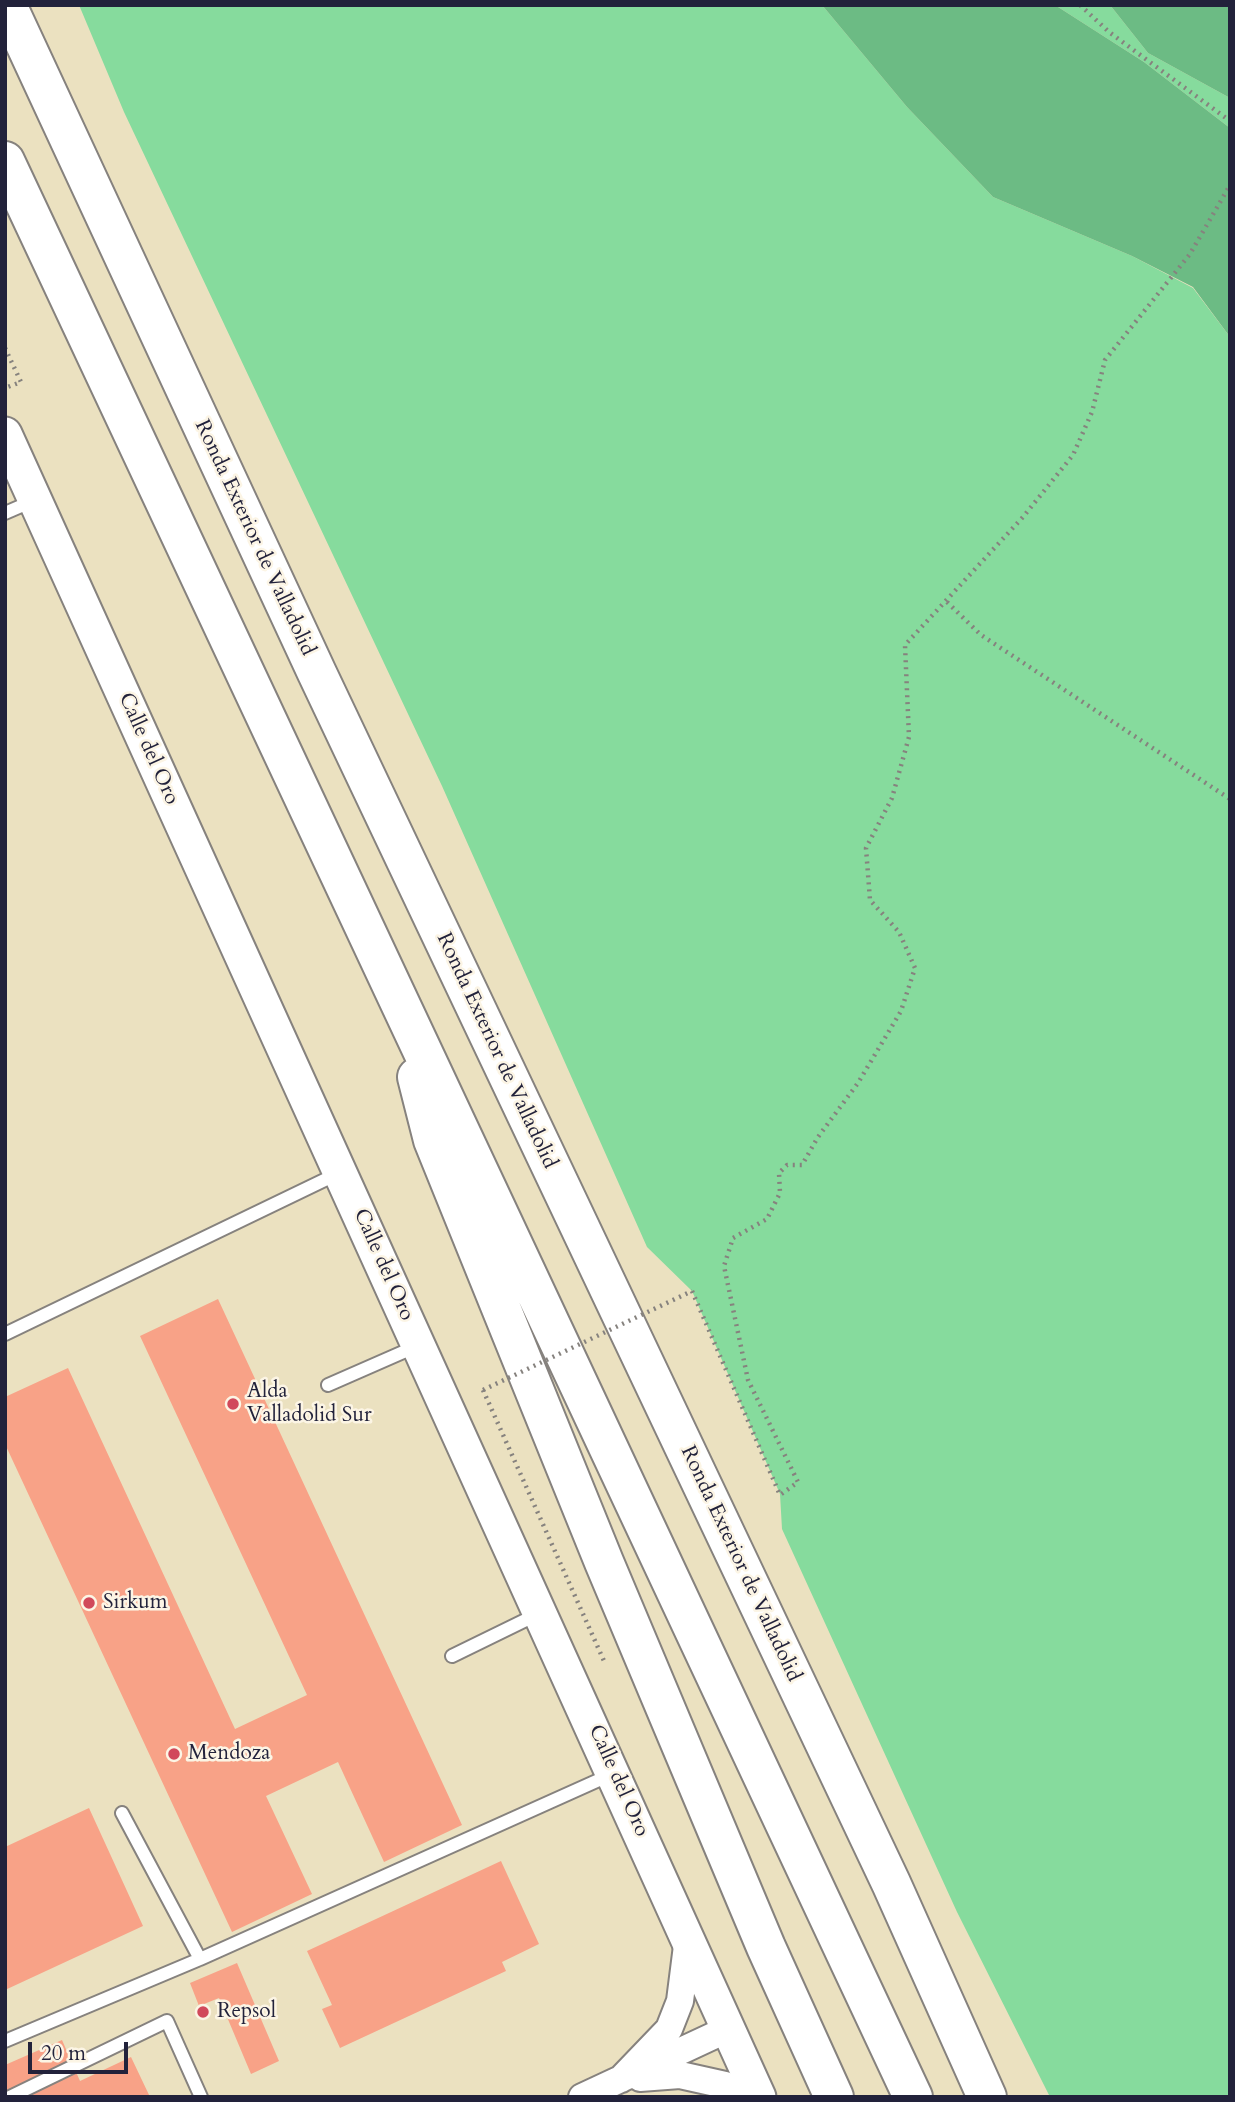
<!DOCTYPE html>
<style>
body{margin:0}
#map{position:relative;width:1235px;height:2102px;overflow:hidden;background:#ebe1c0;font-family:Cardo,serif}
canvas{display:block}
.frame{position:absolute;inset:0;border:7px solid #22223b;pointer-events:none}
.scale{position:absolute;left:28px;top:2042px;width:100px;height:32px;box-sizing:border-box;border:4px solid #22223b;border-top:0;padding-left:9px;font-size:21px;line-height:24px;white-space:nowrap;color:#22223b;-webkit-text-stroke:5px #fcf5e5;paint-order:stroke}
</style>
<div id="map">
<canvas width="1235" height="2102"></canvas>
<div class="frame"></div>
<div class="scale">20 m</div>
</div>
<script>
const g = document.querySelector('canvas').getContext('2d');
g.lineJoin = 'round';
function fillPath(path, color) { g.fillStyle = color; g.fill(path, 'evenodd'); }
const toPath = rows => new Path2D(rows.map(r => 'M' + r).join(''));
function stroke(path, color, width, dash) { g.strokeStyle = color; g.lineWidth = width; g.lineCap = dash ? 'butt' : 'round'; g.setLineDash(dash || []); g.stroke(path); }
function label(font, color, halo, rows, align = 'center') {
  g.font = font + ' Cardo,serif'; g.lineWidth = 5; g.setLineDash([]); g.textBaseline = 'middle'; g.strokeStyle = halo; g.fillStyle = color; for (const [text, x, y, turn = 0] of rows) {
    g.save(); g.translate(x, y); g.rotate((+turn || 0) * Math.PI / 180); g.textAlign = isNaN(turn) ? turn : align; if (halo) g.strokeText(text, 0, 0); g.fillText(text, 0, 0); g.restore();
  }
}
const green = toPath([
 [79,5,822,5,907,107,993,197,1132,256,1193,288,1230,337,1230,2097,1050,2097,957,1912,782,1529,780,1494,692,1291,647,1247,442,786,124,112],
 [1055,5,1110,5,1148,53,1230,98,1230,128,1144,62]
]);
const forest = toPath([
 [822,5,1055,5,1144,62,1230,128,1230,337,1193,287,1132,256,993,197,907,107],
 [1110,5,1230,5,1230,98,1148,53]
]);
const building = toPath([
 [218,1299,462,1825,384,1862,338,1762,266,1796,312,1894,232,1932,5,1444,5,1397,68,1368,235,1729,307,1695,140,1336],
 [89,1808,143,1926,5,1990,5,1847],
 [501,1861,539,1944,502,1962,506,1971,340,2048,322,2009,332,2005,307,1951],
 [237,1963,279,2061,251,2074,219,1998,199,2006,190,1983],
 [62,2040,80,2081,131,2057,150,2097,5,2097,5,2065]
]);
const path = toPath([
 [1080,5,1109,32,1230,121],
 [5,348,21,382,5,388],
 [947,602,981,635,1230,799],
 [692,1291,780,1495,798,1482,748,1380,724,1266,733,1238,767,1219,780,1193,779,1173,787,1165,802,1165,818,1137,858,1083,901,1011,915,968,899,932,870,900,866,848,892,798,909,737,905,645,1023,517,1073,455,1092,412,1105,360,1190,254,1230,185],
 [483,1390,604,1661]
]);
const service = toPath([
 [5,513,35,500],
 [5,1334,339,1173],
 [328,1385,417,1346],
 [452,1656,540,1613],
 [122,1813,200,1959],
 [5,2041,200,1959,610,1775],
 [10,2097,167,2021,201,2097]
]);
const minor = toPath([
 [640,2078,680,2075,725,2085,743,2097],
 [621,2079,669,2029,680,2001,688,1938],
 [582,2097,728,2029]
]);
const tertiary = toPath([
 [5,434,759,2097]
]);
const motorway = toPath([
 [7,5,317,673,891,1883,987,2097],
 [5,161,913,2097],
 [417,1077,433,1140,604,1562,766,1947,834,2097]
]);
const pathBridge = toPath([
 [483,1390,692,1291]
]);
const markers = [
 [233,1404,7,"#d1495b"],
 [89,1603,7,"#d1495b"],
 [174,1754,7,"#d1495b"],
 [203,2012,7,"#d1495b"]
];
const streetNames = [
 ["Ronda Exterior de Valladolid",254,538,65],
 ["Calle del Oro",148,749,66],
 ["Ronda Exterior de Valladolid",496,1051,65],
 ["Calle del Oro",383,1265,66],
 ["Ronda Exterior de Valladolid",740,1564,65],
 ["Calle del Oro",618,1781,66]
];
const poiNames = [
 ["Alda",247,1392],
 ["Valladolid Sur",247,1416],
 ["Sirkum",103,1603],
 ["Mendoza",188,1754],
 ["Repsol",217,2012]
];
fillPath(green, '#86db9d');
fillPath(forest, '#6cbb84');
fillPath(building, '#f8a287');
stroke(service, '#86827e', 16);
stroke(minor, '#86827e', 30);
stroke(tertiary, '#86827e', 37);
stroke(motorway, '#86827e', 42);
stroke(path, '#86827e', 4.5, [2, 5]);
stroke(service, '#fff', 12);
stroke(minor, '#fff', 26);
stroke(tertiary, '#fff', 33);
stroke(motorway, '#fff', 38);
stroke(pathBridge, '#86827e', 4.5, [2, 5]);
for (const [x, y, r, color] of markers) { const dot = new Path2D(); dot.arc(x, y, r, 0, 2 * Math.PI); g.fillStyle = color; g.fill(dot); stroke(dot, '#fcf5e5', 2.5); }
label('21px', '#22223b', '#fcf5e5', streetNames);
label('21px', '#22223b', '#fcf5e5', poiNames, 'left');
</script>
